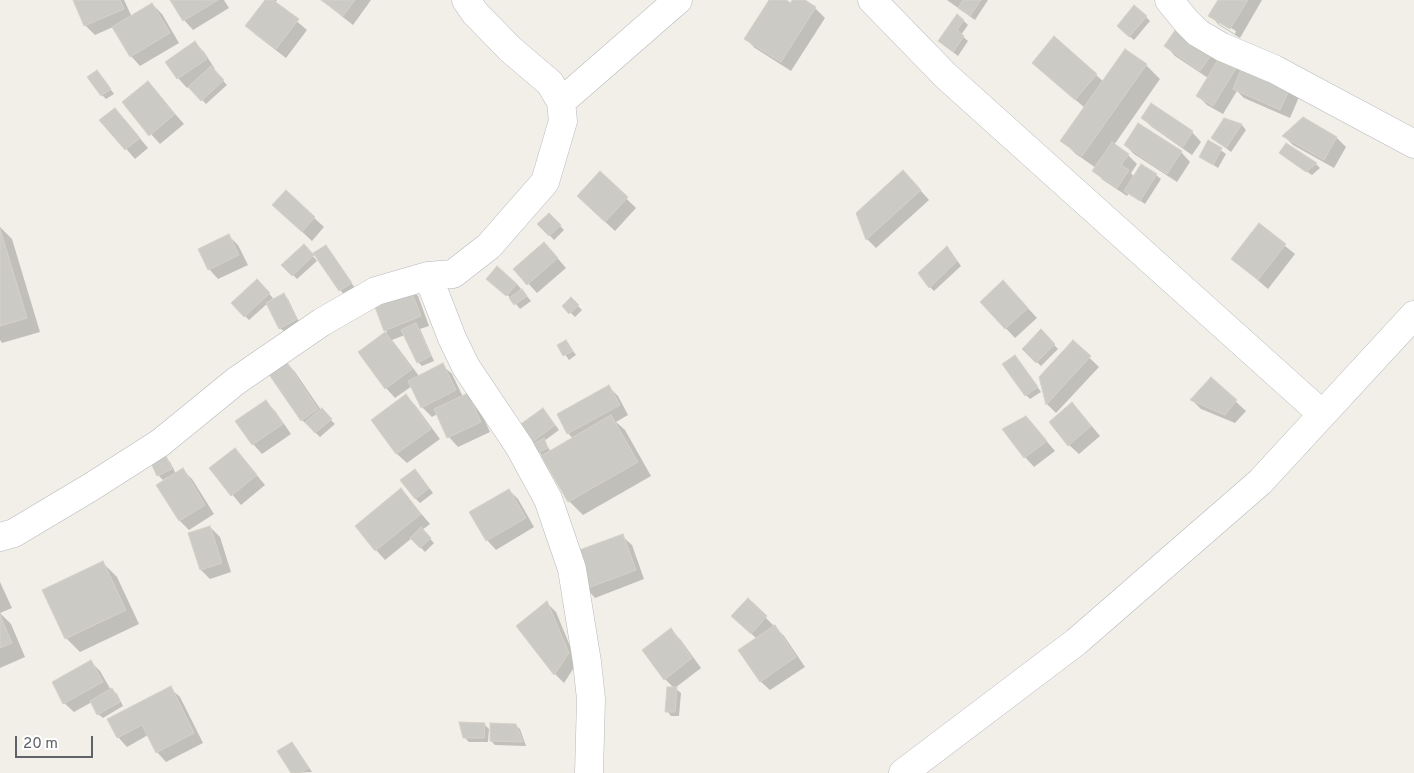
<!DOCTYPE html>
<style>
body{margin:0}
#map{position:relative;width:1414px;height:773px;overflow:hidden;background:#f1efe8;font-family:Overpass,sans-serif}
canvas{display:block}
.scale{position:absolute;left:15px;top:736px;width:78px;height:22px;box-sizing:border-box;border:2px solid #5f6368;border-top:0;padding-left:6px;font-size:15px;line-height:18px;white-space:nowrap;color:#5f6368;-webkit-text-stroke:4px #fff;paint-order:stroke}
</style>
<div id="map">
<canvas width="1414" height="773"></canvas>
<div class="scale">20 m</div>
</div>
<script>
const g = document.querySelector('canvas').getContext('2d');
g.lineJoin = 'round';
function fillPath(path, color) { g.fillStyle = color; g.fill(path, 'evenodd'); }
const toPath = rows => new Path2D(rows.map(r => 'M' + r).join(''));
function stroke(path, color, width, dash) { g.strokeStyle = color; g.lineWidth = width; g.lineCap = dash ? 'butt' : 'round'; g.setLineDash(dash || []); g.stroke(path); }
const shadow = toPath([
 [75,0,124,0,132,17,152,4,162,14,179,43,140,66,131,56,113,27,95,35,85,25],
 [172,0,224,0,229,8,193,30,184,20],
 [266,0,277,0,275,3,307,30,286,58,256,35,247,26],
 [321,0,371,0,353,25],
 [771,0,784,0,791,4,794,0,803,0,815,8,825,18,791,71,755,48,746,39],
 [947,0,988,0,975,20],
 [1219,0,1262,0,1240,38,1219,25,1210,15],
 [1219,21,1236,31,1235,34,1219,24],
 [1146,17,1150,21,1134,40,1123,31],
 [963,20,968,25,961,35,968,41,958,56,939,41],
 [1179,28,1299,97,1290,118,1244,98,1237,91,1223,114,1207,105,1198,96,1208,78,1175,56,1166,46],
 [195,43,204,52,215,69,213,70,227,85,206,104,189,86,187,88,178,78],
 [1125,51,1146,65,1160,79,1114,145,1128,155,1137,164,1131,173,1134,177,1156,175,1161,179,1145,204,1129,193,1127,196,1103,180,1094,171,1096,168,1076,154,1062,141,1085,108,1043,72,1096,75,1104,82],
 [101,76,114,94,106,99,102,95],
 [147,82,184,124,160,144,123,103],
 [1142,118,1192,132,1201,142,1192,155,1152,127],
 [124,119,148,148,135,159,101,120],
 [1224,120,1242,125,1246,130,1231,152,1213,138],
 [1284,136,1337,138,1346,147,1334,168,1293,145],
 [1209,142,1226,154,1218,168,1200,156],
 [1286,144,1316,164,1320,168,1312,175,1285,157,1281,153],
 [1125,145,1181,152,1190,162,1177,182,1134,154],
 [600,173,636,208,615,231,588,206],
 [912,181,929,200,876,248,867,239,857,213],
 [286,192,324,227,312,241,283,214],
 [549,214,564,230,554,240,539,224],
 [1259,225,1295,254,1268,289,1233,259],
 [0,227,12,239,40,332,2,343,0,340],
 [229,236,238,245,248,265,218,279,209,269],
 [326,247,355,288,344,295,315,254],
 [308,250,317,261,297,279,283,265],
 [951,252,961,266,934,291,930,287],
 [553,253,566,268,537,293,515,269],
 [257,281,273,298,269,302,283,295,288,299,300,324,285,332,280,328,268,303,249,320,232,303],
 [492,283,517,284,521,289,517,293,526,295,531,301,520,309,512,299],
 [408,286,418,296,429,326,420,329,434,361,422,366,418,362,405,335,392,340,419,376,442,365,452,374,463,397,468,394,477,404,490,432,458,447,449,437,437,414,432,417,422,407,412,386,395,398,386,388,359,352,387,332,385,330],
 [1012,291,1037,318,1015,338,981,302],
 [571,299,582,310,575,317,564,306],
 [1041,331,1058,349,1041,366,1023,349],
 [566,341,576,355,569,360,559,346],
 [1073,342,1099,367,1056,413,1047,404,1041,377],
 [1019,361,1041,392,1030,399,1026,395],
 [286,362,295,372,321,410,335,424,320,437,302,420],
 [1211,379,1246,411,1235,423,1201,409,1192,400],
 [609,387,618,396,628,415,616,422,625,430,651,476,583,515,569,501,543,457,532,442,547,414,559,430,544,441,551,452,573,439,568,433,558,415],
 [406,396,415,405,440,439,407,463,397,454,373,420],
 [266,402,275,411,291,434,262,454,253,444],
 [1081,413,1100,436,1079,454,1069,445],
 [1026,417,1055,451,1034,467,1025,457],
 [235,449,265,485,241,505,211,469],
 [166,458,170,462,176,474,183,470,192,479,214,514,189,530,180,521,158,486,169,478,168,477,163,480,158,475],
 [419,475,433,493,420,503,415,498],
 [401,490,430,524,422,530,434,543,425,552,412,538,385,560,376,550],
 [509,490,518,499,534,527,496,550,487,540],
 [210,527,220,537,231,572,210,579,201,570],
 [622,536,632,545,644,579,595,598,586,588],
 [103,563,117,577,139,624,80,652,66,638],
 [0,582,12,608,0,613],
 [748,600,784,636,805,667,770,690,760,681,757,639,742,625],
 [547,603,556,612,577,663,564,683,555,674],
 [0,613,11,624,25,657,0,668],
 [670,630,680,639,701,668,675,688,681,693,679,716,671,716,667,711,674,688,665,679],
 [91,662,100,671,111,690,112,690,117,694,123,706,103,718,98,714,92,702,74,712,64,703],
 [170,688,180,697,203,743,166,762,157,752,148,735,127,747,118,737],
 [484,724,489,729,488,742,469,742,464,737],
 [515,725,520,729,526,746,495,745,491,741],
 [292,743,296,748,312,772,292,773]
]);
const building = toPath([
 [73,0,120,0,124,9,84,26,73,0],
 [170,0,218,0,183,21,170,0],
 [265,0,273,0,299,19,276,49,245,26,265,0],
 [321,0,355,0,343,16,321,0],
 [769,0,786,0,791,3,792,0,805,0,816,7,781,62,744,39,769,0],
 [963,0,981,0,970,16,958,8,963,0],
 [1218,0,1248,0,1230,29,1208,16,1218,0],
 [152,3,170,33,130,57,112,27,152,3],
 [1134,5,1147,16,1129,37,1117,26,1134,5],
 [957,14,964,20,957,30,964,36,953,52,938,41,957,14],
 [1178,26,1214,51,1200,71,1164,46,1178,26],
 [1054,36,1097,74,1075,100,1032,63,1054,36],
 [195,41,207,59,177,79,165,62,195,41],
 [1125,49,1147,64,1082,156,1060,141,1125,49],
 [1221,55,1238,65,1213,106,1196,96,1221,55],
 [1243,65,1291,86,1280,110,1233,89,1243,65],
 [211,66,224,80,201,101,188,87,211,66],
 [97,70,111,89,101,96,87,77,97,70],
 [148,81,175,114,149,136,122,102,148,81],
 [1151,103,1193,131,1183,147,1141,118,1151,103],
 [115,108,140,138,125,150,99,120,115,108],
 [1303,117,1337,137,1324,160,1282,136,1303,117],
 [1224,118,1242,124,1226,148,1211,138,1224,118],
 [1138,123,1182,151,1167,174,1124,145,1138,123],
 [1208,140,1222,148,1213,165,1199,157,1208,140],
 [1112,142,1129,154,1121,165,1129,170,1117,188,1092,171,1112,142],
 [1286,143,1317,163,1306,172,1279,153,1286,143],
 [1141,164,1157,174,1140,201,1124,191,1141,164],
 [903,170,921,190,866,240,856,213,903,170],
 [600,171,628,197,605,222,577,196,600,171],
 [286,190,315,217,302,232,272,205,286,190],
 [549,213,561,225,549,236,537,224,549,213],
 [1259,223,1286,244,1258,280,1231,259,1259,223],
 [0,229,27,318,0,326,0,229],
 [229,234,239,255,208,270,198,249,229,234],
 [544,242,558,258,527,285,513,269,544,242],
 [304,244,314,255,292,276,281,265,304,244],
 [326,245,352,283,339,291,313,253,326,245],
 [947,246,957,261,929,288,918,273,947,246],
 [497,266,517,284,506,296,486,279,497,266],
 [257,279,270,293,244,317,231,303,257,279],
 [1003,280,1028,308,1005,329,980,302,1003,280],
 [409,285,421,316,384,331,372,299,409,285],
 [522,289,527,296,514,305,509,298,522,289],
 [284,293,297,319,279,329,266,303,284,293],
 [571,297,579,305,569,314,562,306,571,297],
 [416,323,431,356,417,363,401,330,416,323],
 [1041,329,1055,344,1036,363,1022,349,1041,329],
 [385,332,412,369,385,389,358,352,385,332],
 [566,340,573,351,563,356,557,345,566,340],
 [1073,340,1091,356,1046,405,1039,377,1073,340],
 [1015,355,1038,387,1025,396,1002,364,1015,355],
 [286,361,318,409,301,421,268,373,286,361],
 [443,363,456,390,421,408,408,381,443,363],
 [1211,377,1237,400,1225,415,1190,400,1211,377],
 [609,385,620,405,567,434,557,414,609,385],
 [468,393,481,422,447,438,434,409,468,393],
 [406,394,431,429,396,454,371,420,406,394],
 [266,400,283,424,252,445,235,421,266,400],
 [1072,402,1091,426,1068,446,1049,422,1072,402],
 [322,408,332,419,315,433,305,422,322,408],
 [543,408,555,425,531,443,518,426,543,408],
 [611,415,638,462,568,502,541,456,611,415],
 [1026,416,1047,441,1024,458,1002,429,1026,416],
 [544,438,548,448,537,453,533,444,544,438],
 [235,448,257,475,231,496,209,468,235,448],
 [166,456,172,469,157,476,151,463,166,456],
 [183,468,205,505,179,521,156,485,183,468],
 [415,469,429,488,415,499,400,480,415,469],
 [401,488,421,514,375,551,355,526,401,488],
 [509,489,526,518,486,541,469,512,509,489],
 [210,526,222,563,200,570,188,533,210,526],
 [421,527,431,538,420,548,410,538,421,527],
 [623,534,636,570,585,589,571,553,623,534],
 [103,561,126,610,65,639,42,590,103,561],
 [748,598,767,616,751,634,731,616,748,598],
 [547,601,569,653,554,675,516,626,547,601],
 [0,615,12,643,0,648,0,615],
 [775,625,796,657,760,682,738,650,775,625],
 [671,628,692,658,664,680,642,650,671,628],
 [91,660,103,682,63,704,52,682,91,660],
 [171,686,194,733,156,753,142,725,117,738,107,719,171,686],
 [667,687,677,687,675,712,665,712,667,687],
 [112,688,120,702,97,715,90,701,112,688],
 [459,722,485,723,484,738,463,738,459,722],
 [490,723,516,724,523,742,490,741,490,723],
 [292,742,309,768,300,773,291,773,277,751,292,742]
]);
const minor = toPath([
 [466,0,475,13,510,49,550,83,561,102,563,121,545,182,489,246,453,274,428,276,452,338,466,367,519,446,548,499,572,569,587,662,591,699,589,773],
 [872,0,946,76,1322,414],
 [1169,0,1186,21,1198,33,1222,47,1274,69,1414,144],
 [561,102,678,0],
 [0,537,14,533,91,487,160,443,236,381,322,322,376,291,428,276],
 [903,773,1076,642,1260,482,1414,315]
]);
fillPath(shadow, '#0003');
fillPath(building, '#cccac5');
stroke(building, '#d6d1c6', 1);
stroke(minor, '#b5b8bc', 29);
stroke(minor, '#fff', 28);
</script>
